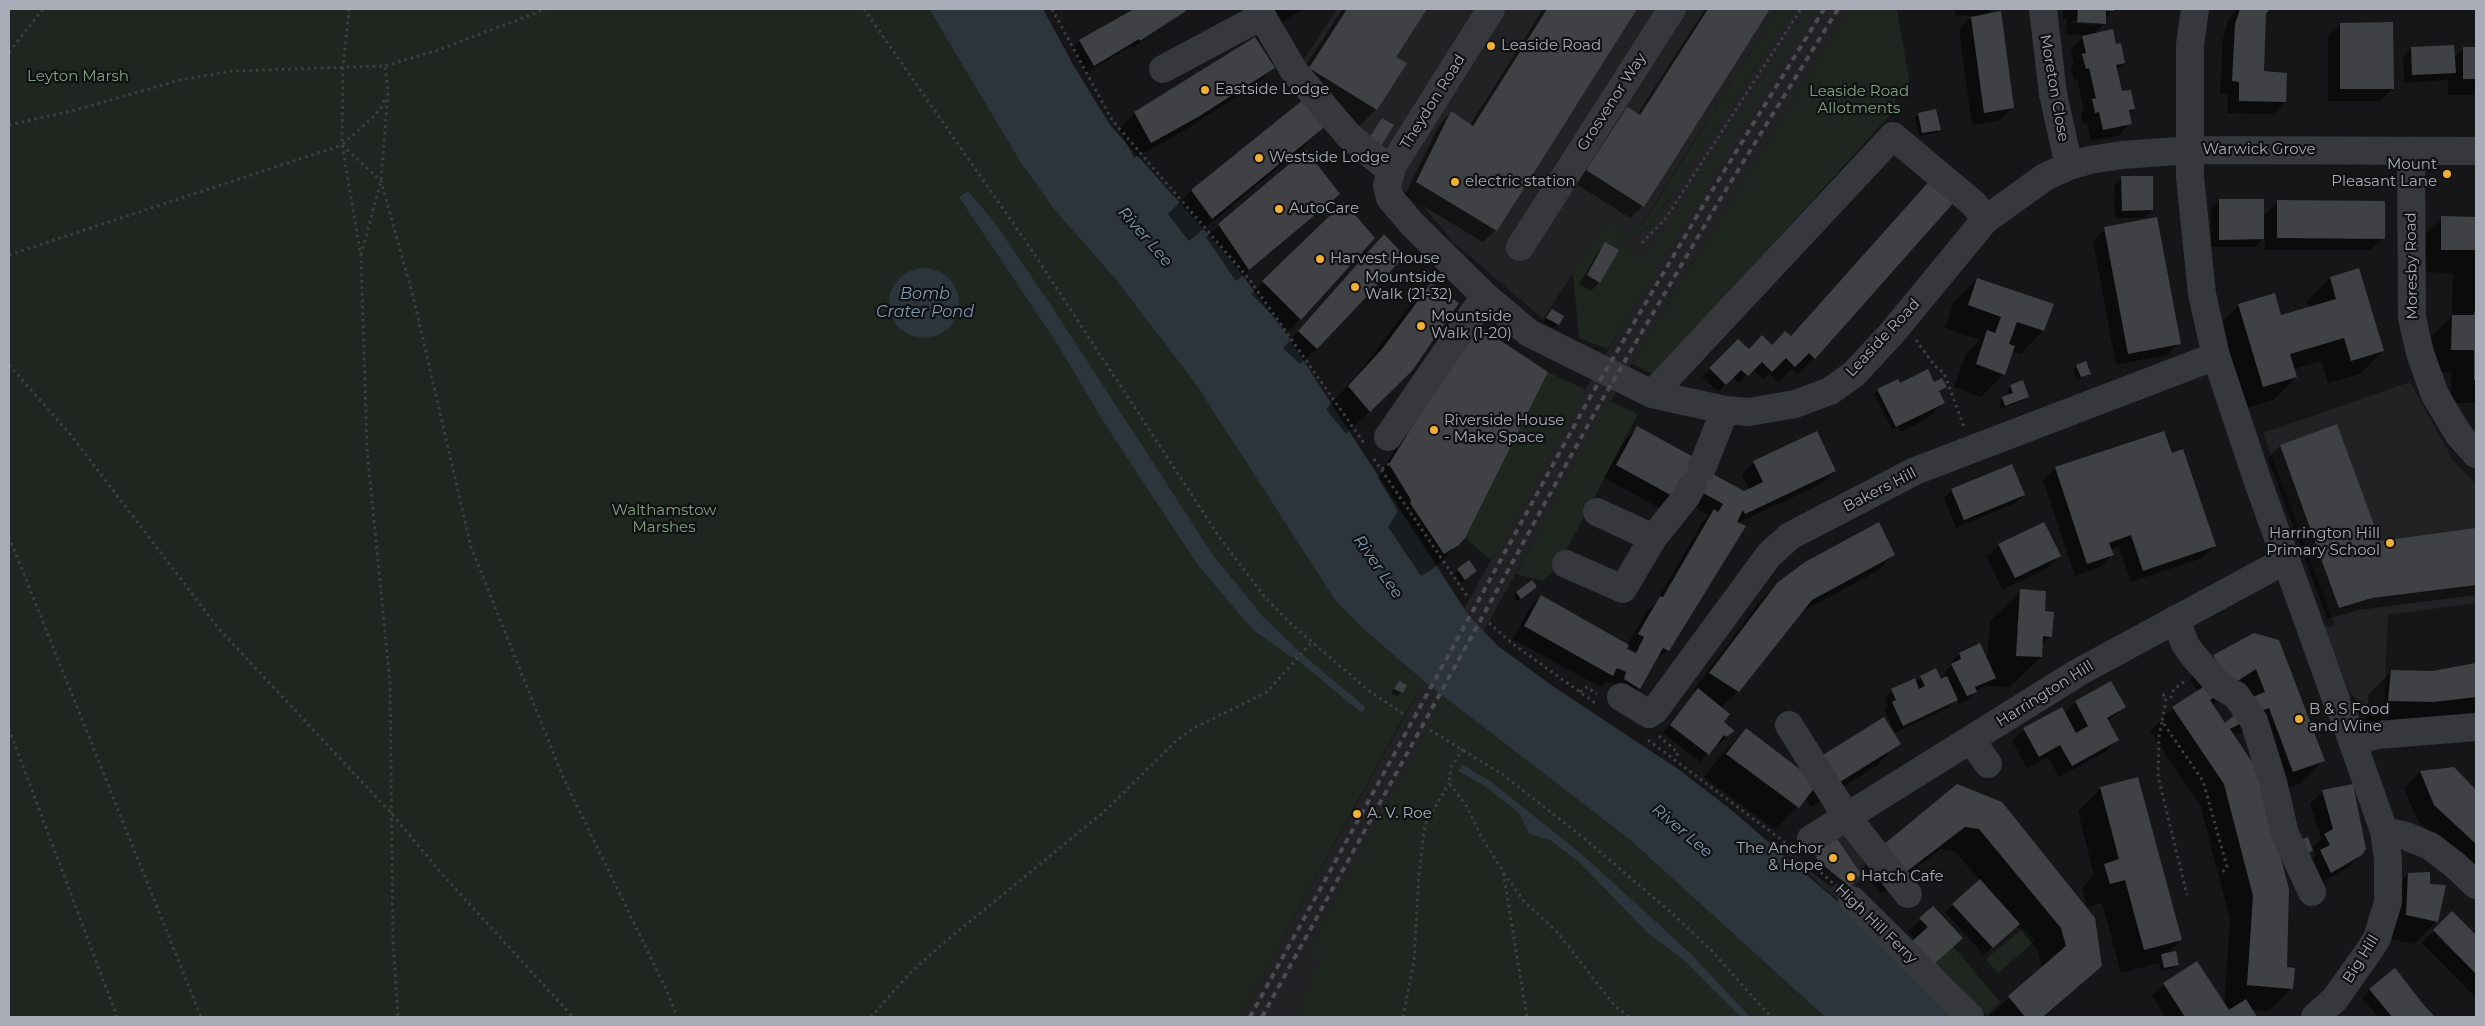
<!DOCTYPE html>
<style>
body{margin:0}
#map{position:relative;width:2485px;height:1026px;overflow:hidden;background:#161618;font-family:Montserrat,sans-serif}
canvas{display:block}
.frame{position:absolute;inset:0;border:10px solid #a8adb8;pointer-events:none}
</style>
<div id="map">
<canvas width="2485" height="1026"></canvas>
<div class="frame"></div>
</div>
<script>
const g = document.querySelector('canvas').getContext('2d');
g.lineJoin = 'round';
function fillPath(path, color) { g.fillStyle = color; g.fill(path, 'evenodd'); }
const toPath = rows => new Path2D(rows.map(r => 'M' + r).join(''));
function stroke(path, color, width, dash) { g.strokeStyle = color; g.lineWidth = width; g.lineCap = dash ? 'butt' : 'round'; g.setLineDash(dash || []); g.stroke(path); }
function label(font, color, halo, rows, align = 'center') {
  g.font = font + ' Montserrat,sans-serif'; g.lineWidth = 4.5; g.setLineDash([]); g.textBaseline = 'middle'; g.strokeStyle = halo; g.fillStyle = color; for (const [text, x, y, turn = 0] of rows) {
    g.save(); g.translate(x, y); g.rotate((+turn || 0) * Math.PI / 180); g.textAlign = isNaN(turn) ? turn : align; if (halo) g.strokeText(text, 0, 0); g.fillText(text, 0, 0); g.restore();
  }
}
const built = toPath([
 [1337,9,1778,9,1641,225,1624,233,1607,221,1543,319,1454,243,1422,205,1407,194,1300,65],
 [1794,9,1850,9,1632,363,1330,909,1309,953,1322,959,1295,1017,1239,1017,1582,395,1645,286,1632,252,1618,243,1622,235,1635,234,1649,227],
 [2410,382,2454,462,2476,484,2476,603,2388,615,2384,708,2365,709,2350,693,2324,627,2335,626,2263,433],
 [1848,827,1876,862,1840,902,1786,854,1789,850,1808,865,1829,837]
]);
const green = toPath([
 [9,9,929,9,1021,163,1053,208,1117,281,1195,383,1335,600,1360,626,1425,682,1409,707,1239,1017,9,1017],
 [1778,9,1794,9,1649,227,1635,234,1622,235,1618,243,1632,252,1639,264,1647,260,1656,241,1679,210,1808,9,1815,9,1738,131,1608,349,1579,338,1573,273,1607,221,1624,232,1642,225],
 [1850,9,1897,9,1911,89,1894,93,1897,107,1654,375,1632,363],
 [1548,372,1586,390,1491,560,1465,538],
 [1609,401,1638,414,1558,566,1543,581,1516,574],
 [1446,698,1629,839,1825,1017,1295,1017,1321,960,1309,954,1330,909],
 [2023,928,2035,941,1998,973,1986,959],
 [1953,946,2000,1002,1987,1015,1934,964]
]);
const water = toPath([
 [929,9,1043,9,1075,68,1111,126,1231,260,1287,335,1469,616,1498,646,1554,687,1678,769,1729,808,1887,944,1959,1017,1825,1017,1629,839,1425,682,1360,626,1335,600,1195,383,1117,281,1053,208,1021,163],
 [968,191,995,223,1054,310,1213,555,1264,618,1299,651,1293,658,1252,629,1198,565,1103,421,1058,345,959,197],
 '889 303a35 35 0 1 1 70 0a35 35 0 1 1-70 0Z',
 [1463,765,1490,781,1584,856,1692,955,1750,1017,1741,1017,1686,962,1648,933,1579,862,1550,840,1529,834,1519,813,1485,786,1458,771]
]);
const shadow = toPath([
 [1136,9,1188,9,1132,48,1131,46,1086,73,1072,49,1080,41],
 [1246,9,1304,9,1261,34],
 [1342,9,1425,9,1395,57,1405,63,1376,109,1360,126,1294,84],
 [1543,9,1636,9,1496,230,1483,242,1405,195,1439,125,1451,112,1470,125],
 [1705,9,1769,9,1643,206,1630,218,1575,183,1615,121,1627,108,1637,115],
 [1956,9,1993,9,1986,15,2013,107,2000,120,1972,125,1959,30,1973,16,1955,15],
 [2063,9,2113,9,2105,19,2104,24,2093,35,2116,45,2124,63,2116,70,2121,93,2134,109,2128,115,2130,123,2118,136,2091,141,2087,123,2083,124,2081,112,2084,110,2077,79,2074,80,2071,67,2074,64,2071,49,2084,36,2066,34,2067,19,2063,19],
 [2071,21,2096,22,2094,25,2071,23],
 [2236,9,2268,9,2265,13,2263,73,2285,102,2273,114,2227,113,2228,94,2220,93,2223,38,2228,21],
 [2340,24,2393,88,2380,101,2328,101,2328,36],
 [2411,48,2454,58,2464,48,2476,48,2476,95,2448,95,2448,80,2404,83,2403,57],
 [1273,68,1257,84,1180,133,1134,158,1119,129,1135,113],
 [1304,100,1325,125,1302,148,1189,241,1168,214,1191,191],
 [1919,114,1939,129,1936,133,1919,136,1915,118],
 [1306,152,1339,194,1236,281,1206,237],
 [2122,178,2152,210,2144,218,2115,218,2114,186],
 [1916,196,1814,358,1798,374,1792,369,1778,382,1769,374,1763,379,1753,369,1739,383,1732,377,1718,392,1702,377,1738,340,1748,351,1772,346,1790,337],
 [2219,200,2263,216,2278,202,2383,238,2371,250,2265,250,2265,237,2255,247,2211,247,2211,208],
 [1344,203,1300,319,1288,331,1251,294],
 [2442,218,2476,218,2476,403,2451,403,2451,372,2429,372,2429,339,2452,316,2453,273,2418,272,2419,241],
 [2105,229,2180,343,2167,355,2116,365,2093,241],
 [1384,236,1317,348,1300,364,1283,348],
 [1606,244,1617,251,1599,283,1591,291,1579,284,1598,252],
 [2330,278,2383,351,2360,374,2328,383,2321,361,2293,369,2296,377,2273,400,2240,410,2216,328,2239,305,2280,317,2310,308,2307,301],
 [1977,279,2052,305,2043,331,2020,354,2012,351,2004,374,1981,397,1954,387,1965,355,1980,340,1945,328,1954,302],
 [1431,285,1388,394,1346,434,1326,409,1359,373,1408,308],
 [1552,311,1562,317,1554,328,1543,322],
 [2077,366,2089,373,2077,380,2073,369],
 [1934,383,1945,386,1939,393,1943,403,1927,419,1901,432,1898,427,1892,430,1874,394,1878,390,1900,386],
 [2011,386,2028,397,2024,400,2001,409,1999,402,2009,395,2007,390],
 [1419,410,1458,544,1434,568,1421,576,1388,527,1398,511,1378,478],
 [2336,425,2379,542,2476,529,2476,595,2359,610,2327,619,2268,458,2280,446],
 [1637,428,1693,464,1744,492,1749,490,1742,475,1754,462,1835,471,1823,483,1738,523,1668,650,1654,661,1639,688,1627,701,1612,692,1614,684,1606,681,1600,687,1513,639,1529,609,1542,597,1627,645,1648,610,1656,602,1702,523,1709,515,1676,496,1663,510,1604,478,1625,440],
 [1626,646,1633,650,1631,652,1625,650],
 [2171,455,2215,546,2202,558,2131,582,2119,547,2110,550,2112,555,2100,567,2075,576,2043,480,2055,468],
 [1952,490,2024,495,2016,503,1956,528,1944,498],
 [1999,545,2059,556,2047,568,2002,590,1987,557],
 [1893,555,1877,571,1800,613,1738,691,1721,708,1723,722,1733,731,1718,745,1716,743,1700,762,1663,733,1697,692,1694,690,1761,600,1778,583],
 [1458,570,1471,575,1461,583,1454,574],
 [1531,590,1517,601,1513,596,1516,592],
 [2021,591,2043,612,2051,636,2041,645,2041,657,2010,687,1986,686,1975,691,1967,700,1959,704,1956,699,1948,708,1895,733,1885,711,1888,707,1884,698,1892,690,1915,682,1921,677,1940,681,1946,678,1944,673,1952,664,1951,662,1959,654,1979,645,1987,662,1990,621],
 [2254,634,2323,760,2300,784,2270,794,2246,731,2232,735,2292,988,2269,1011,2251,1010,2256,1017,2165,1017,2152,996,2164,984,2224,1006,2230,920,2201,807,2150,731,2173,708,2198,692,2190,679,2213,656],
 [2233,691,2240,710,2225,725,2212,705],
 [2225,1008,2234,1008,2228,1012],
 [2476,665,2476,714,2410,725,2365,724,2369,694,2392,671,2432,672],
 [1399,682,1405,686,1398,696,1391,693],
 [2110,683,2124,707,2107,722,2117,740,2105,752,2059,777,2048,757,2027,768,2012,741,2024,729,2064,714,2075,702],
 [1746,730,1804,773,1899,743,1876,766,1811,807,1805,798,1775,830,1704,777,1723,753],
 [2453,768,2476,792,2476,875,2418,821,2404,788,2420,772],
 [1958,786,2100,966,2045,1017,1988,1017,2042,968,2038,951,2017,925,1984,955,1945,912,1980,881,1956,852,1941,849,1882,894,1861,869,1884,846],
 [2352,786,2361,854,2349,867,2319,884,2308,864,2316,855,2312,847,2321,839,2310,804,2322,792],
 [2101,788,2181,940,2166,955,2177,964,2174,968,2161,971,2159,963,2121,973,2102,903,2087,907,2082,888,2094,875,2078,811],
 [1822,849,1849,886,1846,890,1837,883,1831,887,1810,870,1808,866],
 [2409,874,2429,885,2437,921,2414,944,2384,938,2385,897],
 [1933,908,1949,950,1916,940,1908,931],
 [2452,913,2476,937,2476,998,2422,943],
 [2370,990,2422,1005,2433,1017,2378,1017,2362,998]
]);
const stream = toPath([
 [1290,649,1361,708]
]);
const building = toPath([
 [1134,9,1184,9,1186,11,1140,41,1139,39,1094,66,1079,40],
 [1347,9,1427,9,1396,57,1407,63,1377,110,1309,68],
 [1547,9,1637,9,1497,231,1416,182,1451,111,1473,126],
 [1708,9,1770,9,1644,207,1586,170,1627,107,1640,115],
 [2078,9,2114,9,2114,11,2106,11,2106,24,2077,22],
 [2240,9,2270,9,2266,14,2264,71,2287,73,2286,102,2239,101,2239,82,2232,81,2235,24],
 [2001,11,2014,108,1984,113,1971,17],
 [2393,22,2394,89,2340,89,2340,23],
 [2113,29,2116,44,2121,43,2125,63,2116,65,2122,91,2131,90,2135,109,2129,110,2132,124,2103,130,2099,112,2095,113,2092,99,2096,98,2089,68,2086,69,2082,54,2086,53,2082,36],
 [1255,37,1275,68,1198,117,1151,143,1134,112],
 [2454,45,2456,73,2412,75,2411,47],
 [2463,47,2476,47,2476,79,2463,79],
 [1304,99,1327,125,1212,219,1191,190],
 [1936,109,1941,130,1922,133,1918,113],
 [1382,118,1394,125,1378,151,1366,143],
 [1306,150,1340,194,1249,270,1218,224],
 [2121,176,2153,176,2153,210,2122,211],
 [1932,178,1956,200,1815,359,1809,353,1795,367,1786,358,1772,372,1762,362,1748,376,1741,370,1726,385,1709,368,1738,339,1749,349,1762,335,1772,345,1785,331,1791,336],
 [2219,199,2264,199,2264,239,2219,240],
 [2277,200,2385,201,2385,239,2277,238],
 [1344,202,1375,238,1301,320,1262,281],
 [2441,216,2476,217,2476,250,2441,250],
 [2157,217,2181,344,2128,354,2104,227],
 [1384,234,1405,256,1317,349,1298,331],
 [1605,242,1619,250,1600,283,1587,275],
 [2359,268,2384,351,2351,361,2344,338,2290,354,2297,377,2263,387,2238,304,2275,293,2281,315,2336,299,2330,277],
 [1977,278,2054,304,2044,331,2017,322,2009,344,2015,346,2005,375,1976,364,1987,330,1995,333,2001,317,1968,305],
 [1431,283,1459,303,1412,371,1370,412,1348,386,1382,349],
 [1552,309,1564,316,1559,325,1546,318],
 [2475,310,2476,310,2476,380,2474,380,2474,350,2451,350,2452,315,2474,315],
 [1480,327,1548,372,1465,538,1459,545,1444,554,1410,503,1411,500,1389,464,1431,396],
 [2086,361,2091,374,2081,377,2076,365],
 [1928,369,1934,382,1942,378,1947,387,1939,391,1945,403,1896,427,1877,389,1898,379,1900,383],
 [2023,380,2029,397,2005,406,2002,397,2013,393,2010,385],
 [2337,424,2380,541,2476,528,2476,585,2372,598,2339,608,2280,445],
 [1637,426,1697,459,1694,464,1744,491,1763,482,1753,461,1817,431,1836,471,1745,514,1743,510,1737,522,1746,526,1669,651,1663,648,1640,689,1624,679,1626,672,1617,668,1613,676,1524,626,1541,595,1629,645,1627,649,1636,653,1644,637,1638,634,1660,596,1663,597,1714,509,1718,512,1723,504,1684,482,1676,498,1616,465],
 [2164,431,2172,453,2183,449,2216,546,2143,571,2131,535,2109,543,2114,555,2087,564,2055,467],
 [2012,464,2025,495,1964,520,1951,489],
 [1879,522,1895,555,1812,600,1739,692,1709,673,1777,583,1805,562],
 [2044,522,2061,556,2015,578,1998,544],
 [1469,560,1477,571,1465,580,1457,569],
 [1532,580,1537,587,1521,599,1516,592],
 [2020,589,2046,591,2045,611,2054,612,2052,637,2043,636,2042,657,2016,656],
 [2254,633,2279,640,2325,761,2293,772,2269,708,2255,713,2250,698,2265,692,2256,669,2230,686,2213,655],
 [1980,643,1996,678,1975,687,1977,692,1967,696,1951,664,1961,659,1959,653],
 [2476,663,2476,697,2434,702,2388,701,2391,670,2432,671],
 [1936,668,1941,679,1947,676,1958,700,1903,726,1892,702,1896,700,1891,689,1915,678,1919,689,1925,686,1920,676],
 [1399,681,1407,685,1403,693,1394,689],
 [2111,681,2126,707,2107,718,2119,740,2072,766,2060,745,2039,757,2023,728,2062,707,2076,733,2088,726,2075,701],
 [2211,682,2219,695,2210,700,2225,723,2238,712,2243,722,2230,729,2258,771,2289,889,2287,967,2295,968,2293,989,2247,985,2253,896,2224,784,2172,707],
 [1698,688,1730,714,1724,722,1735,731,1726,737,1724,735,1709,755,1670,725],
 [1884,717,1901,744,1835,785,1818,758],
 [1746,728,1818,783,1799,808,1726,754],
 [2454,767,2476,790,2476,844,2434,805,2420,771],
 [2138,777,2182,940,2144,950,2125,880,2110,884,2104,864,2119,859,2100,787],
 [1957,784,2002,802,2095,918,2102,966,2043,1017,2025,1017,2008,996,2066,946,2061,928,1979,829,1965,827,1906,872,1883,845],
 [2353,784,2366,849,2362,855,2331,873,2320,850,2330,845,2324,834,2333,829,2322,790],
 [2308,837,2313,851,2300,856,2295,842],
 [1830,839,1838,840,1861,874,1850,887,1817,860,1816,855],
 [2430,872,2430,884,2446,885,2438,922,2406,915,2408,873],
 [1980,879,2020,924,1993,948,1952,904],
 [1933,906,1963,938,1932,966,1910,943,1928,927,1919,918],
 [2452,911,2476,935,2476,974,2433,930],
 [2176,951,2179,965,2164,968,2161,954],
 [2197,961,2229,1010,2246,999,2257,1017,2185,1017,2163,983],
 [2395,968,2423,1004,2435,1017,2392,1017,2369,989]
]);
const path = toPath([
 [349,9,343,68,342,145,361,256,367,450,390,683,393,939,398,1017],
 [864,9,1031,249,1220,538,1264,596,1290,623,1368,690,1405,715],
 [1052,9,1112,120,1249,279,1364,443],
 [9,52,43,9],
 [9,125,72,111,180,80,232,71,385,66,438,50,546,9],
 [343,144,373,117,381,108,386,96],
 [1642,243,1666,218,1801,9],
 [9,255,342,145,381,181,413,296,471,547,563,777,667,991,677,1017],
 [361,255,381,181,388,91,385,66],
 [1916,340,1935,366,1944,373,1964,427],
 [9,365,70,434,219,629,392,814,442,874,573,1017],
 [1374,459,1469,599],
 [1382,469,1389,464,1387,461],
 [9,537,201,1017],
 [1489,623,1513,644,1598,705],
 [2184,682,2174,689,2171,697,2166,699,2162,721,2203,781,2227,867,2222,873],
 [1580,692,1587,687,1597,694],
 [2163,694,2166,699],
 [2162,722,2159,736,2158,776,2187,895],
 [9,729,117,1017],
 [1430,730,1502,774,1585,839,1674,915,1710,949,1771,1017],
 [1659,736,1678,753,1675,759],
 [1648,740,1787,844],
 [1463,749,1451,767,1449,783,1466,805,1482,838,1503,871,1527,1017],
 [1811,864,1835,885],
 [1504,873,1523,900,1558,933,1614,1005,1629,1017],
 [871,1017,910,973,940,946,1106,810,1177,740,1194,728,1267,692,1312,642],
 [1403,1017,1414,961,1419,874,1425,825,1449,783]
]);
const minor = toPath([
 [1491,9,1393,165,1387,185,1390,198,1412,224,1485,296,1529,333,1652,394,1725,410,1749,412,1795,404,1830,391,1854,374,1892,333,1985,220,2045,177,2069,166,2090,160,2122,155,2191,150,2476,151],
 [2043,9,2053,94,2069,166],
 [2195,9,2190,45,2190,177,2202,294,2216,356,2258,482,2336,699],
 [1163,69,1262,16,1294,71,1349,136,1391,171],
 [2411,151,2412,318,2420,353,2435,395,2459,435,2476,454],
 [1520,247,1672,9],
 [1652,394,1893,136,1974,204,1985,220],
 [1388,437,1485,296],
 [1702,468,1725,410],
 [1597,512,1653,538],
 [1566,564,1623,589,1653,538,1686,497,1692,486],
 [2176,619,2185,644,2192,654,2220,686,2236,695,2254,721,2273,782,2285,834,2312,892],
 [1621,697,1649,714,1655,710,1769,555,1790,536,1915,471,2216,356],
 [1789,725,1846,816,1908,894],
 [1971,740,1988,764],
 [2353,741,2378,735,2476,727],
 [2384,831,2406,836,2430,846,2455,865,2476,885],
 [1811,839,2079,672,2286,560],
 [1852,900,1970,1017],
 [2315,1017,2335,999,2371,948,2377,938,2388,902,2388,859,2384,831,2342,712]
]);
const rail = toPath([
 [1250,1017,1589,399,1710,194,1824,9],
 [1262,1017,1599,405,1719,201,1838,9]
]);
const markers = [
 [1491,46,5,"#f2b134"],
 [1205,90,5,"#f2b134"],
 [1259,158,5,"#f2b134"],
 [2447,174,5,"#f2b134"],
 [1455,182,5,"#f2b134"],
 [1279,209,5,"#f2b134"],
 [1320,259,5,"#f2b134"],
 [1355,287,5,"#f2b134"],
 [1421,326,5,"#f2b134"],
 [1434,430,5,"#f2b134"],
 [2390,543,5,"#f2b134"],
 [2299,719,5,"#f2b134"],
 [1357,814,5,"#f2b134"],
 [1833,858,5,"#f2b134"],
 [1851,877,5,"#f2b134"]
];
const poiNames = [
 ["Leaside Road",1501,46],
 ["Eastside Lodge",1215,90],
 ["Westside Lodge",1269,158],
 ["Mount",2437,165,"right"],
 ["Pleasant Lane",2437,182,"right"],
 ["electric station",1465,182],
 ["AutoCare",1289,209],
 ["Harvest House",1330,259],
 ["Mountside",1365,278],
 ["Walk (21-32)",1365,295],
 ["Mountside",1431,317],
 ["Walk (1-20)",1431,334],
 ["Riverside House",1444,421],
 ["- Make Space",1444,438],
 ["Harrington Hill",2380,534,"right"],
 ["Primary School",2380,551,"right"],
 ["B & S Food",2309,710],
 ["and Wine",2309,727],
 ["A. V. Roe",1367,814],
 ["The Anchor",1823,849,"right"],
 ["& Hope",1823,866,"right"],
 ["Hatch Cafe",1861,877]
];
const parkNames = [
 ["Leyton Marsh",78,77],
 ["Leaside Road",1859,92],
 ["Allotments",1859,109],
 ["Walthamstow",664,511],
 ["Marshes",664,528]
];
const streetNames = [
 ["Moreton Close",2054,88,80],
 ["Theydon Road",1433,102,-58],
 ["Grosvenor Way",1612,102,-57],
 ["Warwick Grove",2259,150],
 ["Moresby Road",2412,266,-91],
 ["Leaside Road",1883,338,-47],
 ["Bakers Hill",1880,490,-27],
 ["Harrington Hill",2045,694,-32],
 ["High Hill Ferry",1876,924,44],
 ["Big Hill",2361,959,-58]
];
const waterNames = [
 ["River Lee",1145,237,49],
 ["Bomb",925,294],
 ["Crater Pond",925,312],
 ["River Lee",1378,567,55],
 ["River Lee",1682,831,40]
];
fillPath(built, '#222225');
fillPath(green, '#1e261f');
fillPath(water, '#2c353c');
fillPath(shadow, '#0007');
stroke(stream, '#2c353c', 7);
fillPath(building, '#404145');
stroke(path, '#3d3f44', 3, [2.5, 4]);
stroke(minor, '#37383d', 28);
stroke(rail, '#4a4c52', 4, [6, 5]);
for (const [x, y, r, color] of markers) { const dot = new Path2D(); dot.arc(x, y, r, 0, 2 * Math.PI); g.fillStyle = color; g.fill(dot); stroke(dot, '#111113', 2); }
label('15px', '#a8adb8', '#111113', poiNames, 'left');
label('15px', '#7fa381', '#111113', parkNames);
label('15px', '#a8adb8', '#111113', streetNames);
label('italic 16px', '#7f9bb3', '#111113', waterNames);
</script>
